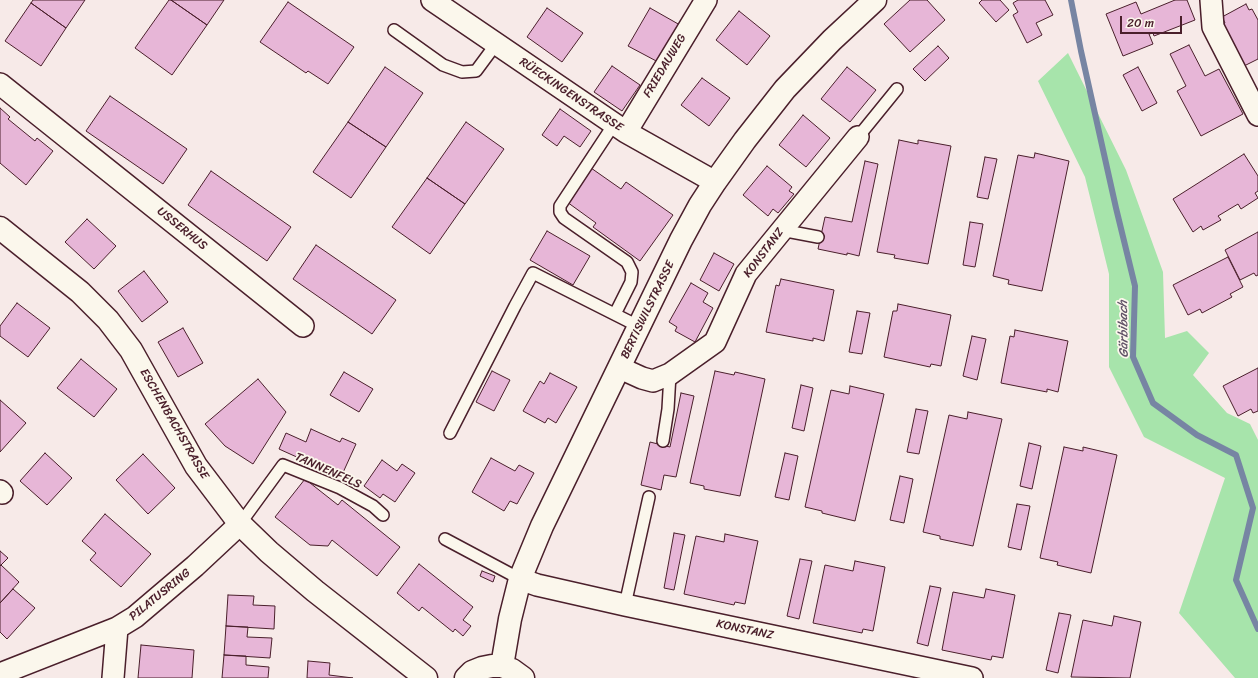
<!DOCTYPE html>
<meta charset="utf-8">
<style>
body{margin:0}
#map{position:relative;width:1258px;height:678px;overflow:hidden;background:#f7eae8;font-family:Sriracha,sans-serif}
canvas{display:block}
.scale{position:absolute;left:1120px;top:16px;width:62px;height:18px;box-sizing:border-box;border:2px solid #4a1f2b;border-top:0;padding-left:5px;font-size:12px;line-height:14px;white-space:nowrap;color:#4a1f2b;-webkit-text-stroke:3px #fbf7ec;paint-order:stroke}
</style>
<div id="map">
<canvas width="1258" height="678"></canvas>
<div class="scale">20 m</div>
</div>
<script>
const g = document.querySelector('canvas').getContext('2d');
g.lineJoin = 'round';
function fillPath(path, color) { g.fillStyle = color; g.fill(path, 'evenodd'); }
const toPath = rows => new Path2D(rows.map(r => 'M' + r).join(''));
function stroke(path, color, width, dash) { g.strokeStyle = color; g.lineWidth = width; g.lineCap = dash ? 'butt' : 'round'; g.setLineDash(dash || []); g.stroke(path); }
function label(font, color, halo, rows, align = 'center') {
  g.font = font + ' Sriracha,sans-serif'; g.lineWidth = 3.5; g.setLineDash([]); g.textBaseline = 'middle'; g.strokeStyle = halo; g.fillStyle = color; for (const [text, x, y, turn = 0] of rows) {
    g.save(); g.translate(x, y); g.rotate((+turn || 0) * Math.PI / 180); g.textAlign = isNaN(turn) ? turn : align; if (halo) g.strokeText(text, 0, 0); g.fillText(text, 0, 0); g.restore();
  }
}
const green = toPath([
 [1068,53,1126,170,1163,272,1165,338,1187,331,1209,353,1193,375,1227,413,1250,424,1258,440,1258,678,1235,678,1179,613,1225,478,1144,437,1109,367,1109,274,1085,177,1038,81]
]);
const stream = toPath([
 [1071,0,1081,51,1116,208,1135,286,1133,357,1153,403,1197,435,1236,455,1253,508,1236,580,1258,629]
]);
const building = toPath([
 [33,0,85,0,66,28,31,3,33,0],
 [169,0,171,0,207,25,172,75,135,48,169,0],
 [171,0,224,0,207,25,171,0],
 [910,0,927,0,945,20,910,52,884,24,910,0],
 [982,0,1000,0,1009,10,996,22,979,3,982,0],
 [1018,0,1045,0,1053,15,1036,23,1042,35,1027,43,1013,15,1018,12,1013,3,1018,0],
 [1175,0,1187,0,1195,20,1154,36,1153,33,1149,34,1153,44,1123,56,1106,14,1136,2,1141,14,1175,0],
 [288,2,354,47,328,84,308,71,306,73,260,42,288,2],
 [31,3,66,28,41,66,5,41,31,3],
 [1246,4,1249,10,1252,9,1258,20,1258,59,1242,67,1220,26,1225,23,1222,17,1246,4],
 [547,8,583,33,562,62,527,37,547,8],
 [650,8,680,25,660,63,628,46,650,8],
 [739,11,770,36,747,65,716,40,739,11],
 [1189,45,1205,76,1219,69,1243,114,1201,136,1177,91,1186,86,1170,54,1189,45],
 [938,46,949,58,925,81,913,69,938,46],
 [612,66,640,85,622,111,594,92,612,66],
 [385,67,423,93,386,147,348,122,385,67],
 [847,67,876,90,850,122,821,99,847,67],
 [1138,67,1157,103,1142,111,1123,75,1138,67],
 [702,78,730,98,709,126,681,105,702,78],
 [110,96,187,149,163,184,86,131,110,96],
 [0,108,10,117,8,119,35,141,37,138,53,151,26,185,0,163,0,108],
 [560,109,591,131,580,147,564,136,557,146,542,135,560,109],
 [803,115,830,138,806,167,779,145,803,115],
 [348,122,386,147,351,198,313,172,348,122],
 [466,122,504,149,465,204,427,178,466,122],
 [899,140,918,144,918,140,951,146,928,264,894,258,895,255,877,252,899,140],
 [1035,153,1069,161,1042,291,1008,284,1009,280,993,276,1018,155,1034,158,1035,153],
 [1244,154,1258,176,1258,191,1255,193,1258,198,1241,209,1238,204,1218,216,1221,220,1203,230,1201,226,1193,232,1173,199,1244,154],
 [985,157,997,159,988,199,977,197,985,157],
 [865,161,878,164,859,256,847,253,847,255,818,249,825,217,852,222,865,161],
 [767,166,792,187,789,191,794,194,778,213,773,209,768,216,743,195,767,166],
 [591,168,621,189,626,182,673,215,640,261,593,227,596,223,567,202,591,168],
 [211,171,291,227,267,261,188,205,211,171],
 [427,178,465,204,430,254,392,227,427,178],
 [87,219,116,246,94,269,65,242,87,219],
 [970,222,983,224,975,267,963,265,970,222],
 [547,231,590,256,573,285,530,260,547,231],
 [1258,232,1258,275,1256,276,1254,273,1240,280,1225,250,1258,232],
 [316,245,396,300,372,334,293,279,316,245],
 [714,253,734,264,719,291,700,280,714,253],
 [1228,257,1243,287,1230,294,1232,297,1202,313,1200,309,1188,315,1173,285,1228,257],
 [144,271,168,302,142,322,118,291,144,271],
 [781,279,834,290,824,341,813,338,813,341,766,332,776,285,779,286,781,279],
 [691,283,708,293,703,302,713,308,695,342,675,331,677,327,669,322,691,283],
 [17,303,50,328,28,357,0,336,0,326,17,303],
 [898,304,951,315,941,366,931,364,930,367,884,357,893,311,897,311,898,304],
 [857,311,870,313,862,354,849,352,857,311],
 [183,328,203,363,178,377,158,342,183,328],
 [1015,330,1068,341,1058,392,1047,389,1047,392,1001,383,1010,336,1014,337,1015,330],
 [972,336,986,339,977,380,963,376,972,336],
 [81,359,117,389,94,417,57,388,81,359],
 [1258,368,1258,411,1253,413,1251,409,1238,416,1223,386,1258,368],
 [492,371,510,380,494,411,476,402,492,371],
 [715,371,734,375,735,372,765,379,740,496,704,489,704,486,690,483,715,371],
 [344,372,373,389,359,412,330,395,344,372],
 [550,373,577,387,556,423,548,418,545,423,523,411,540,381,544,384,550,373],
 [258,379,286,412,253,464,225,446,205,424,258,379],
 [801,385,813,388,804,431,792,428,801,385],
 [850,386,884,394,855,521,822,513,822,511,805,507,831,390,849,394,850,386],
 [681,393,694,396,676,477,664,475,661,490,641,485,650,442,670,447,681,393],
 [0,400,26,423,0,452,0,400],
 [916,409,928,411,919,454,907,452,916,409],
 [968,412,1002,419,973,546,940,539,940,536,923,532,949,415,967,419,968,412],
 [311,429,340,442,342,438,356,444,341,477,279,449,286,433,306,442,311,429],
 [1029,443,1041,446,1032,489,1020,486,1029,443],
 [1064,447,1083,451,1083,447,1117,455,1091,573,1057,565,1058,562,1040,558,1064,447],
 [45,453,72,478,47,505,20,481,45,453],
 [785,453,798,456,789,500,775,497,785,453],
 [143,454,175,488,148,514,116,480,143,454],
 [491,458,515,471,519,465,534,473,517,504,510,501,504,511,472,492,491,458],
 [382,460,397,471,402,464,415,473,395,502,383,494,380,498,364,486,382,460],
 [900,476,913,479,904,523,890,520,900,476],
 [305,479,338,505,342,500,400,547,377,576,332,540,328,546,310,545,275,517,305,479],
 [1017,504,1030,506,1021,550,1008,547,1017,504],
 [105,514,151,554,121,587,90,560,96,553,82,541,105,514],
 [674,533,685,535,674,590,664,588,674,533],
 [725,534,758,541,745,604,735,602,734,605,684,594,696,536,724,542,725,534],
 [0,551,8,558,0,566,0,551],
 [800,559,812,561,799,619,787,616,800,559],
 [855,561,885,567,873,631,863,629,862,633,813,623,825,565,853,571,855,561],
 [419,564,473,607,463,620,471,626,463,636,455,629,453,632,422,607,419,611,397,593,419,564],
 [1,565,19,582,0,603,0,566,1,565],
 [482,571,495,576,493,582,480,576,482,571],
 [930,586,941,588,928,646,917,643,930,586],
 [13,589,35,608,7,639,0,632,0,603,13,589],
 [986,589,1015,595,1003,658,992,656,991,660,942,650,953,592,984,598,986,589],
 [228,595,254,596,253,605,275,606,274,629,226,626,228,595],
 [1059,613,1071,615,1058,673,1046,670,1059,613],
 [1114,616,1141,622,1130,678,1071,677,1083,620,1112,626,1114,616],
 [226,626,248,627,247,637,272,638,270,658,224,655,226,626],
 [141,645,194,650,192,678,138,678,141,645],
 [224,655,246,656,246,665,269,667,268,678,222,678,224,655],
 [308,661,330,663,329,675,353,678,307,678,308,661]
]);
const service = toPath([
 [394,30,443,65,462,72,476,71,496,44],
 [614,124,560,206,560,212,564,218,627,262,632,272,631,282,615,314],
 [858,137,897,89],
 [781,230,818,237],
 [450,433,515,306,533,273,640,327],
 [663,441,668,409,670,374],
 [240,524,283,465,340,488,373,506,383,515],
 [445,539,520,579],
 [625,605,649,497]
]);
const minor = toPath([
 [432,0,626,132,715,182],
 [1211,0,1213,27,1258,115],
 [0,84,303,326],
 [626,132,706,0],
 [620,368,642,378,653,381,670,374,715,342,746,274,858,137],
 [0,491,2,493],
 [520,579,537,585,625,605,972,678],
 [0,674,117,628,135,617,195,566,240,524],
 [113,678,117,628]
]);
const tertiary = toPath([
 [0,228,80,292,108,320,131,350,196,466,240,524,269,552,315,591,426,678]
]);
const secondary = toPath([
 [502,666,510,619,520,579,542,526,681,240,700,205,715,182,745,140,785,89,832,40,875,0],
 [466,678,472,672,482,668,492,666,502,666,512,670,523,678]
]);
const streetNames = [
 ["FRIEDAUWEG",665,66,-59],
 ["RÜECKINGENSTRASSE",571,95,34],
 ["USSERHUS",182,229,39],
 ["KONSTANZ",764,253,-53],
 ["BERTISWILSTRASSE",648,310,-64],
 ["ESCHENBACHSTRASSE",174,424,60],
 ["TANNENFELS",328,471,24],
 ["PILATUSRING",160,595,-39],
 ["KONSTANZ",745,630,12]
];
const waterNames = [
 ["Gärbibach",1124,329,-91]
];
fillPath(green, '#a7e4ab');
stroke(stream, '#7785a3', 6);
fillPath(building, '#e7b6d7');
stroke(building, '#4a1f2b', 1);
stroke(service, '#4a1f2b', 14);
stroke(minor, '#4a1f2b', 24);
stroke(tertiary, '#4a1f2b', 25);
stroke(secondary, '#4a1f2b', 25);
stroke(service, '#fbf7ec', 11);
stroke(minor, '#fbf7ec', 21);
stroke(tertiary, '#fbf7ec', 22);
stroke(secondary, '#fbf7ec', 22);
label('12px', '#4a1f2b', '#fbf7ec', streetNames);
label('italic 13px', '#605267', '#fbf7ec', waterNames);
</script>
